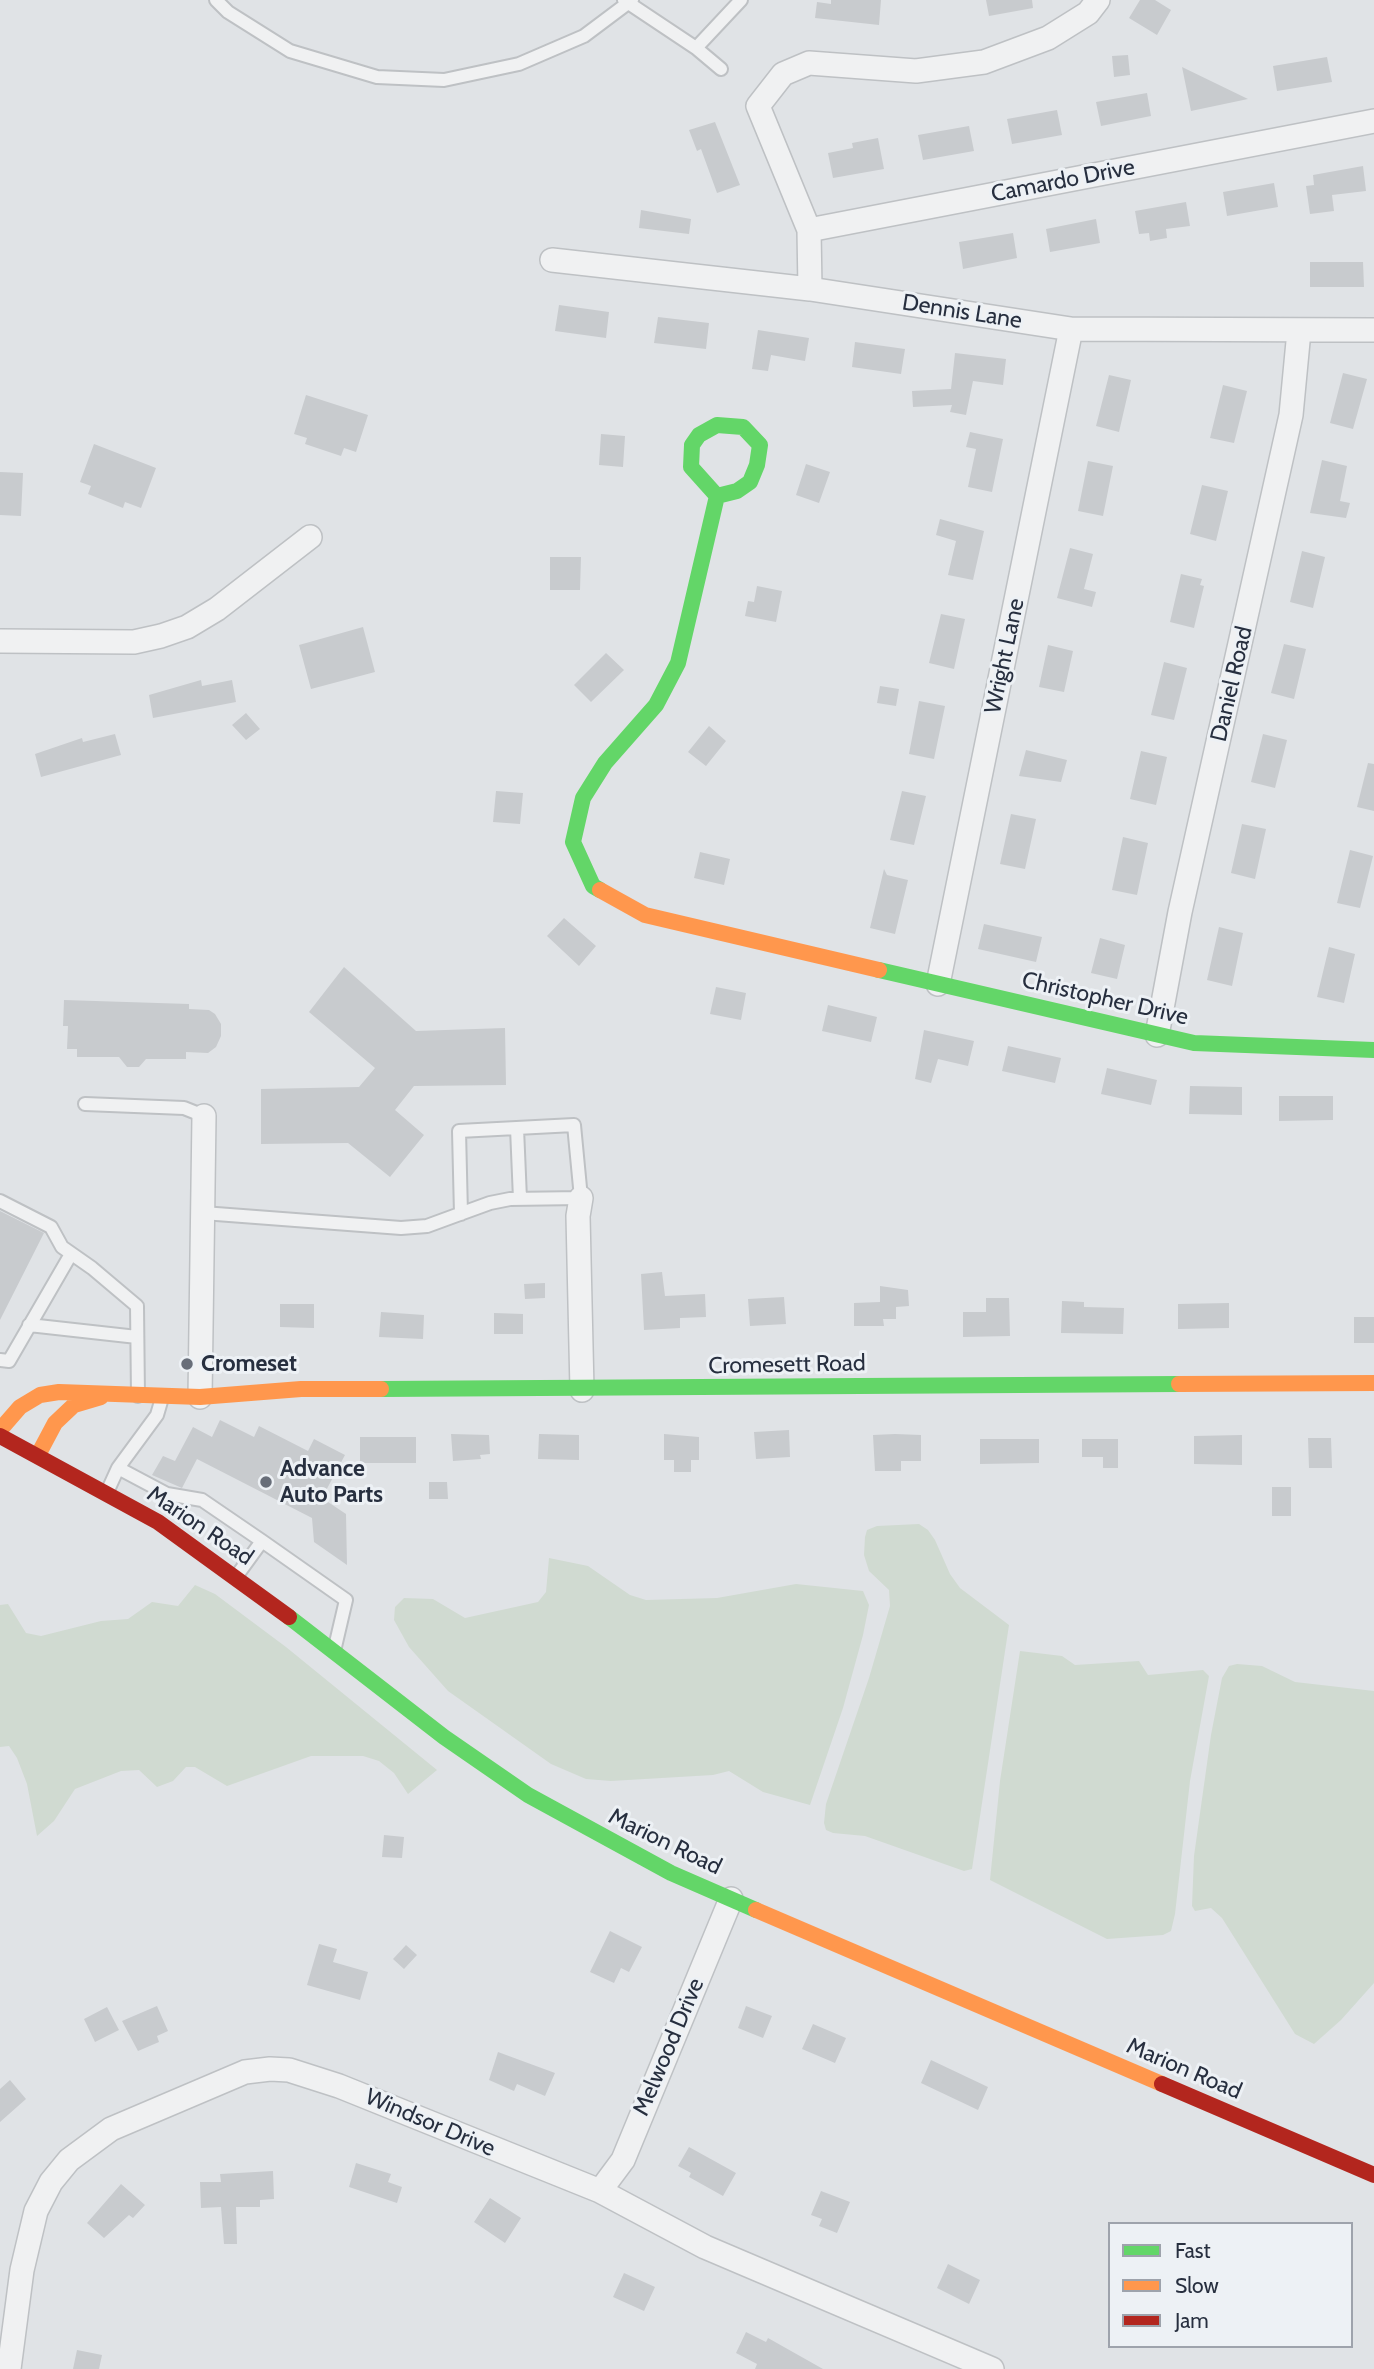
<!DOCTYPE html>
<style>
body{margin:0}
#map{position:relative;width:1374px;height:2369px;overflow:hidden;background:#e0e3e6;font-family:Cabin,sans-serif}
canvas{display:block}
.legend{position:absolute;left:1108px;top:2222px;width:245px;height:126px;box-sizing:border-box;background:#edf1f5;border:2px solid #9ea3ac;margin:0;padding:9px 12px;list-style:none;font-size:21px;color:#272f3f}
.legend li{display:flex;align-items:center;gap:14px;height:35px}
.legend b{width:35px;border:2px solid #9ea3ac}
</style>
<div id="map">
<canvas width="1374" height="2369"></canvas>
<ul class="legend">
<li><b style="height:9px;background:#63d668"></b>Fast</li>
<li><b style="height:9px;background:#ff974d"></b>Slow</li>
<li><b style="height:9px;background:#b3261e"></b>Jam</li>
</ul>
</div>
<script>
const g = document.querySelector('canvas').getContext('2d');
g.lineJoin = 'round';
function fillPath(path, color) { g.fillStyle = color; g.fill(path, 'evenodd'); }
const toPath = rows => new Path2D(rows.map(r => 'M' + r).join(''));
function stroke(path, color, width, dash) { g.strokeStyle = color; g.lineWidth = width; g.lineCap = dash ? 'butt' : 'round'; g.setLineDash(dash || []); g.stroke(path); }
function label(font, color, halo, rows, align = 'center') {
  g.font = font + ' Cabin,sans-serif'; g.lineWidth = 6; g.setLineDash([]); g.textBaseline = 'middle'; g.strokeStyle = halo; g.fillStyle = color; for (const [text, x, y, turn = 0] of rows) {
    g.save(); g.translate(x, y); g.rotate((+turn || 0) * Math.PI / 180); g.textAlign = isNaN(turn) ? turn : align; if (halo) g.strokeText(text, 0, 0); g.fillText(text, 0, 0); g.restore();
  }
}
const green = toPath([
 [919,1524,928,1530,935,1540,950,1574,960,1588,1009,1625,972,1869,964,1871,865,1836,833,1833,826,1830,824,1823,826,1804,869,1678,890,1606,889,1590,869,1571,864,1555,865,1537,867,1530,877,1526],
 [549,1558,588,1566,630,1595,646,1600,717,1598,796,1584,863,1591,869,1605,863,1635,843,1708,810,1805,763,1792,729,1771,713,1775,611,1781,586,1779,551,1764,448,1691,409,1647,394,1620,395,1607,404,1598,433,1599,465,1618,538,1602,546,1592],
 [195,1585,215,1594,286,1647,437,1770,408,1794,394,1773,379,1761,363,1756,311,1756,227,1786,195,1767,186,1767,173,1781,157,1787,139,1770,121,1771,75,1789,54,1821,37,1836,27,1784,17,1758,9,1746,0,1747,0,1605,8,1604,26,1633,41,1636,101,1621,128,1619,152,1602,178,1606],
 [1020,1651,1062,1656,1075,1665,1139,1661,1148,1675,1203,1670,1209,1676,1190,1781,1175,1914,1171,1931,1163,1935,1107,1939,990,1880,1000,1781],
 [1237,1664,1262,1666,1295,1682,1374,1691,1374,1983,1341,2020,1314,2044,1295,2034,1222,1918,1211,1908,1195,1911,1192,1906,1194,1856,1211,1735,1222,1678,1229,1666]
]);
const building = toPath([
 [831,0,881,0,879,25,815,18,817,2,831,4],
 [986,0,1032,0,1033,8,989,16],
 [1140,0,1155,0,1171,10,1157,35,1129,18],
 [1128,55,1130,75,1114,77,1112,56],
 [1327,57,1332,82,1277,91,1273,66],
 [1182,67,1248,99,1191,111],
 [1147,93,1151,116,1101,126,1096,102],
 [1057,110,1062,135,1012,144,1007,119],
 [715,122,740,185,717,193,701,149,697,151,689,130],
 [969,126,974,151,923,160,918,135],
 [878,138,884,169,833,178,828,153,853,148,852,143],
 [1363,166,1366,191,1332,195,1334,211,1310,214,1306,186,1314,185,1313,175],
 [1274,183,1278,207,1227,216,1223,192],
 [1186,202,1190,226,1166,229,1167,238,1150,241,1149,233,1139,234,1135,211],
 [641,210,691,219,689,234,639,228],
 [1096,219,1100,243,1050,252,1046,229],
 [1013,233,1017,258,963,269,959,242],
 [1310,262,1363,262,1364,287,1310,287],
 [559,305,609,312,606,338,555,331],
 [658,317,709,323,706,349,654,343],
 [758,330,809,338,805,361,771,355,768,371,752,369],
 [855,342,905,349,901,374,852,367],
 [955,353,1006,359,1003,385,973,381,966,415,950,412,952,405,913,407,912,391,951,389],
 [1343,373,1367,379,1353,429,1330,423],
 [1109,375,1131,380,1119,432,1096,426],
 [1223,385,1247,391,1234,443,1210,438],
 [306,395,368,415,356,452,344,448,341,456,305,444,307,438,294,434],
 [970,432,1003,439,992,492,968,487,976,449,966,447],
 [601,434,625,436,623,467,599,465],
 [94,444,156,468,141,508,125,502,123,508,88,494,91,486,80,482],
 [1322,460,1347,466,1340,501,1350,503,1346,518,1310,513],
 [1088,461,1113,466,1103,516,1078,511],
 [806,464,830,472,819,503,796,495],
 [0,472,23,473,21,516,0,515],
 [1202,485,1228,491,1216,541,1190,534],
 [940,519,984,531,973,580,948,575,956,541,936,535],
 [1070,548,1093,554,1084,589,1096,592,1092,607,1057,598],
 [1302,551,1325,557,1313,608,1290,602],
 [550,557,581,557,580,590,550,590],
 [1181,574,1202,579,1200,585,1204,586,1194,628,1170,622],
 [757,586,782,591,776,622,745,616,748,601,754,602],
 [941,614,965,619,954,669,929,663],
 [363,627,375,672,311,689,299,645],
 [1284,644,1306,649,1294,699,1271,693],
 [1048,645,1073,651,1064,692,1039,687],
 [606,653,624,670,591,702,574,685],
 [1164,662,1187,668,1174,720,1151,715],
 [201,680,202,686,232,680,236,702,153,718,149,695],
 [880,686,899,689,896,706,877,703],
 [919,701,945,706,934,759,909,754],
 [246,713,260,729,246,740,232,725],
 [709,726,726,741,706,766,688,752],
 [115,734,121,755,41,777,35,754,82,738,83,742],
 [1263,734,1287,740,1275,788,1251,782],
 [1026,750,1067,760,1061,782,1019,776],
 [1141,751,1167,757,1156,805,1130,799],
 [1368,763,1374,764,1374,811,1357,807],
 [496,791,523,793,520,824,493,822],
 [902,791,926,796,914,845,890,840],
 [1011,814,1036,819,1025,869,1000,864],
 [1242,824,1266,829,1255,879,1231,873],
 [1123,837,1148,843,1137,895,1112,890],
 [1350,850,1373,856,1360,908,1337,903],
 [700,852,730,859,724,885,694,878],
 [884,869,887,875,908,880,895,934,870,928],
 [564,918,596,946,579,966,547,936],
 [984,924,1042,937,1036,962,978,949],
 [1219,927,1243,933,1232,986,1207,980],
 [1100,938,1125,945,1117,979,1091,973],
 [1329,947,1355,954,1344,1003,1317,997],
 [344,967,416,1031,505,1028,506,1085,414,1086,395,1110,424,1135,390,1177,348,1143,261,1144,261,1089,359,1087,375,1068,309,1012],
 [716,987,746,993,741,1020,710,1014],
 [64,1000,189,1004,189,1009,209,1010,215,1014,221,1024,221,1036,216,1047,208,1053,186,1052,186,1059,146,1059,139,1067,127,1067,119,1057,77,1057,77,1049,67,1049,68,1026,63,1026],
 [828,1005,877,1017,871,1042,822,1031],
 [924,1030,974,1041,968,1066,938,1059,931,1083,915,1079],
 [1008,1046,1061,1058,1055,1083,1002,1071],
 [1107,1068,1157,1080,1151,1105,1101,1094],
 [1190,1086,1242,1087,1242,1115,1189,1114],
 [1279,1096,1333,1096,1333,1120,1279,1121],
 [0,1211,44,1233,0,1320],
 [662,1272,665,1296,705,1294,706,1317,680,1318,680,1328,644,1330,641,1274],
 [545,1283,545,1298,525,1299,524,1284],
 [880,1286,908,1290,909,1306,896,1307,896,1319,883,1319,884,1326,854,1326,854,1303,880,1302],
 [784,1297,786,1324,750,1326,748,1299],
 [986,1298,1009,1298,1010,1336,963,1337,963,1312,986,1312],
 [1062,1301,1084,1302,1084,1307,1124,1308,1123,1334,1061,1333],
 [1229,1303,1229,1328,1178,1329,1178,1304],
 [280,1304,314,1304,314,1328,280,1327],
 [381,1312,424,1315,423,1339,379,1337],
 [494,1313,523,1314,523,1334,494,1334],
 [1354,1317,1374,1317,1374,1343,1354,1343],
 [220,1420,254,1437,259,1426,308,1451,314,1439,345,1455,322,1498,346,1514,347,1565,314,1542,312,1518,197,1459,182,1488,152,1475,163,1456,175,1461,193,1427,212,1437],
 [789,1430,790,1457,756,1459,754,1432],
 [451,1434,489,1435,490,1454,480,1455,481,1459,453,1461],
 [539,1434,579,1435,579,1460,538,1459],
 [664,1434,699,1437,699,1460,691,1460,691,1472,674,1472,674,1460,664,1460],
 [895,1434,921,1435,921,1461,901,1461,901,1471,875,1471,873,1435],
 [1242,1435,1242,1465,1194,1464,1194,1436],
 [360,1437,416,1437,416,1463,360,1463],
 [1308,1438,1331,1438,1332,1468,1309,1468],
 [980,1439,1039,1439,1039,1463,980,1464],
 [1082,1439,1118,1439,1118,1468,1103,1468,1103,1457,1082,1457],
 [429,1482,447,1482,448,1499,429,1499],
 [1272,1487,1291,1487,1291,1516,1272,1516],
 [384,1835,404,1837,402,1858,382,1857],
 [610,1931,642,1947,629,1972,621,1968,614,1983,590,1972],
 [319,1944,337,1949,333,1962,368,1972,360,2000,307,1985],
 [406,1945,417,1955,404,1969,393,1959],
 [157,2006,168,2031,157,2036,159,2042,138,2051,122,2021],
 [746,2006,772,2016,763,2038,738,2028],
 [107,2007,119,2030,95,2042,84,2019],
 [813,2024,846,2038,835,2063,802,2049],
 [498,2052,555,2073,545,2096,517,2084,514,2091,489,2080],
 [931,2060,988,2087,978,2110,921,2083],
 [10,2080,26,2099,0,2122,0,2089],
 [689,2147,736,2173,723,2196,689,2177,691,2173,678,2166],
 [356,2163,391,2174,388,2182,402,2187,397,2203,349,2187],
 [273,2171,274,2199,260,2200,260,2207,236,2207,237,2244,224,2244,221,2207,201,2208,200,2182,221,2182,220,2174],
 [121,2184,145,2205,133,2218,129,2215,104,2238,87,2223],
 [821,2191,850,2202,837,2233,819,2226,822,2219,811,2215],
 [490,2198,521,2218,505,2243,474,2222],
 [948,2264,980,2280,969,2304,937,2288],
 [624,2273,655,2287,644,2311,613,2297],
 [746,2332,766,2342,768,2338,823,2369,755,2369,757,2364,736,2353],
 [77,2350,102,2355,99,2369,73,2369]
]);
const lane = toPath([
 [216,0,228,12,290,51,377,77,444,80,519,64,584,36,632,0],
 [624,0,696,48,741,0],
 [696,48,721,69],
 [85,1104,184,1108,204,1116],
 [517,1128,520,1199],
 [0,1201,51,1227,62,1247,92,1268,137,1306,138,1396],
 [203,1213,401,1228,427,1226,457,1215,490,1203,510,1199,581,1198,574,1125,459,1131,461,1214],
 [29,1325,137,1337],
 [0,1360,9,1361,71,1254],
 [118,1468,157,1415,162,1398],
 [108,1490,118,1468,167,1494,202,1500,262,1541,346,1600,335,1647],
 [238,1574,262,1541]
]);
const street = toPath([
 [809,230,758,106,783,74,809,63,916,71,984,62,1048,38,1088,13,1098,0],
 [552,260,810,289,1071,329,1374,330],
 [810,289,809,230,1374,121],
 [0,641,134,642,161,636,187,627,217,609,310,537],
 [938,984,1071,329],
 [1157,1035,1180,912,1291,415,1299,331],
 [581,1198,578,1216,582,1390],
 [200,1397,204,1116],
 [600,2191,623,2160,731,1899],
 [9,2369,22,2270,36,2211,51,2182,69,2160,111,2129,245,2072,270,2069,289,2070,339,2086,600,2191,705,2247,992,2369]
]);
const fast = toPath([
 [600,890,593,886,573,842,583,798,605,763,656,705,678,663,717,496,737,491,750,482,757,465,760,445,743,427,717,425,699,435,692,445,691,467,717,496],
 [879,970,1194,1043,1374,1050],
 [381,1389,1179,1384],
 [289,1617,444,1737,528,1795,671,1873,756,1910]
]);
const slow = toPath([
 [600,890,645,915,879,970],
 [1179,1384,1374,1383],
 [0,1430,20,1407,40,1395,59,1392,200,1397,301,1389,381,1389],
 [38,1455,55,1423,74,1405,101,1397],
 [756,1910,1162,2084]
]);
const jam = toPath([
 [0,1436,158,1522,289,1617],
 [1162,2084,1374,2175]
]);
const markers = [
 [187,1364,7,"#686e79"],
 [266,1482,7,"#686e79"]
];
const streetNames = [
 ["Camardo Drive",1063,181,-11],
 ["Dennis Lane",962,312,9],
 ["Wright Lane",1005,656,-78],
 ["Daniel Road",1232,684,-77],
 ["Christopher Drive",1105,999,13],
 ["Cromesett Road",787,1365,-1],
 ["Marion Road",200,1526,34],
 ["Marion Road",665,1842,26],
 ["Melwood Drive",669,2047,-67],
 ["Marion Road",1184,2069,23],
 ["Windsor Drive",430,2123,23]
];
const poiNames = [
 ["Cromeset",201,1364],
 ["Advance",280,1469],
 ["Auto Parts",280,1495]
];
fillPath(green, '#d0dad1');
fillPath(building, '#c8cbce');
stroke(lane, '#bec1c4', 16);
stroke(street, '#bec1c4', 26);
stroke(lane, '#f0f1f2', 12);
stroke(street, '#f0f1f2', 23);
stroke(fast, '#63d668', 16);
stroke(slow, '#ff974d', 16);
stroke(jam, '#b3261e', 16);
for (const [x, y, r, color] of markers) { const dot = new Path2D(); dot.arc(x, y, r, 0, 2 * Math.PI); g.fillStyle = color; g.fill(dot); stroke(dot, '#edf1f5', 2.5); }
label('23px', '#272f3f', '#edf1f5', streetNames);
label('bold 23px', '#272f3f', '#edf1f5', poiNames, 'left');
</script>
